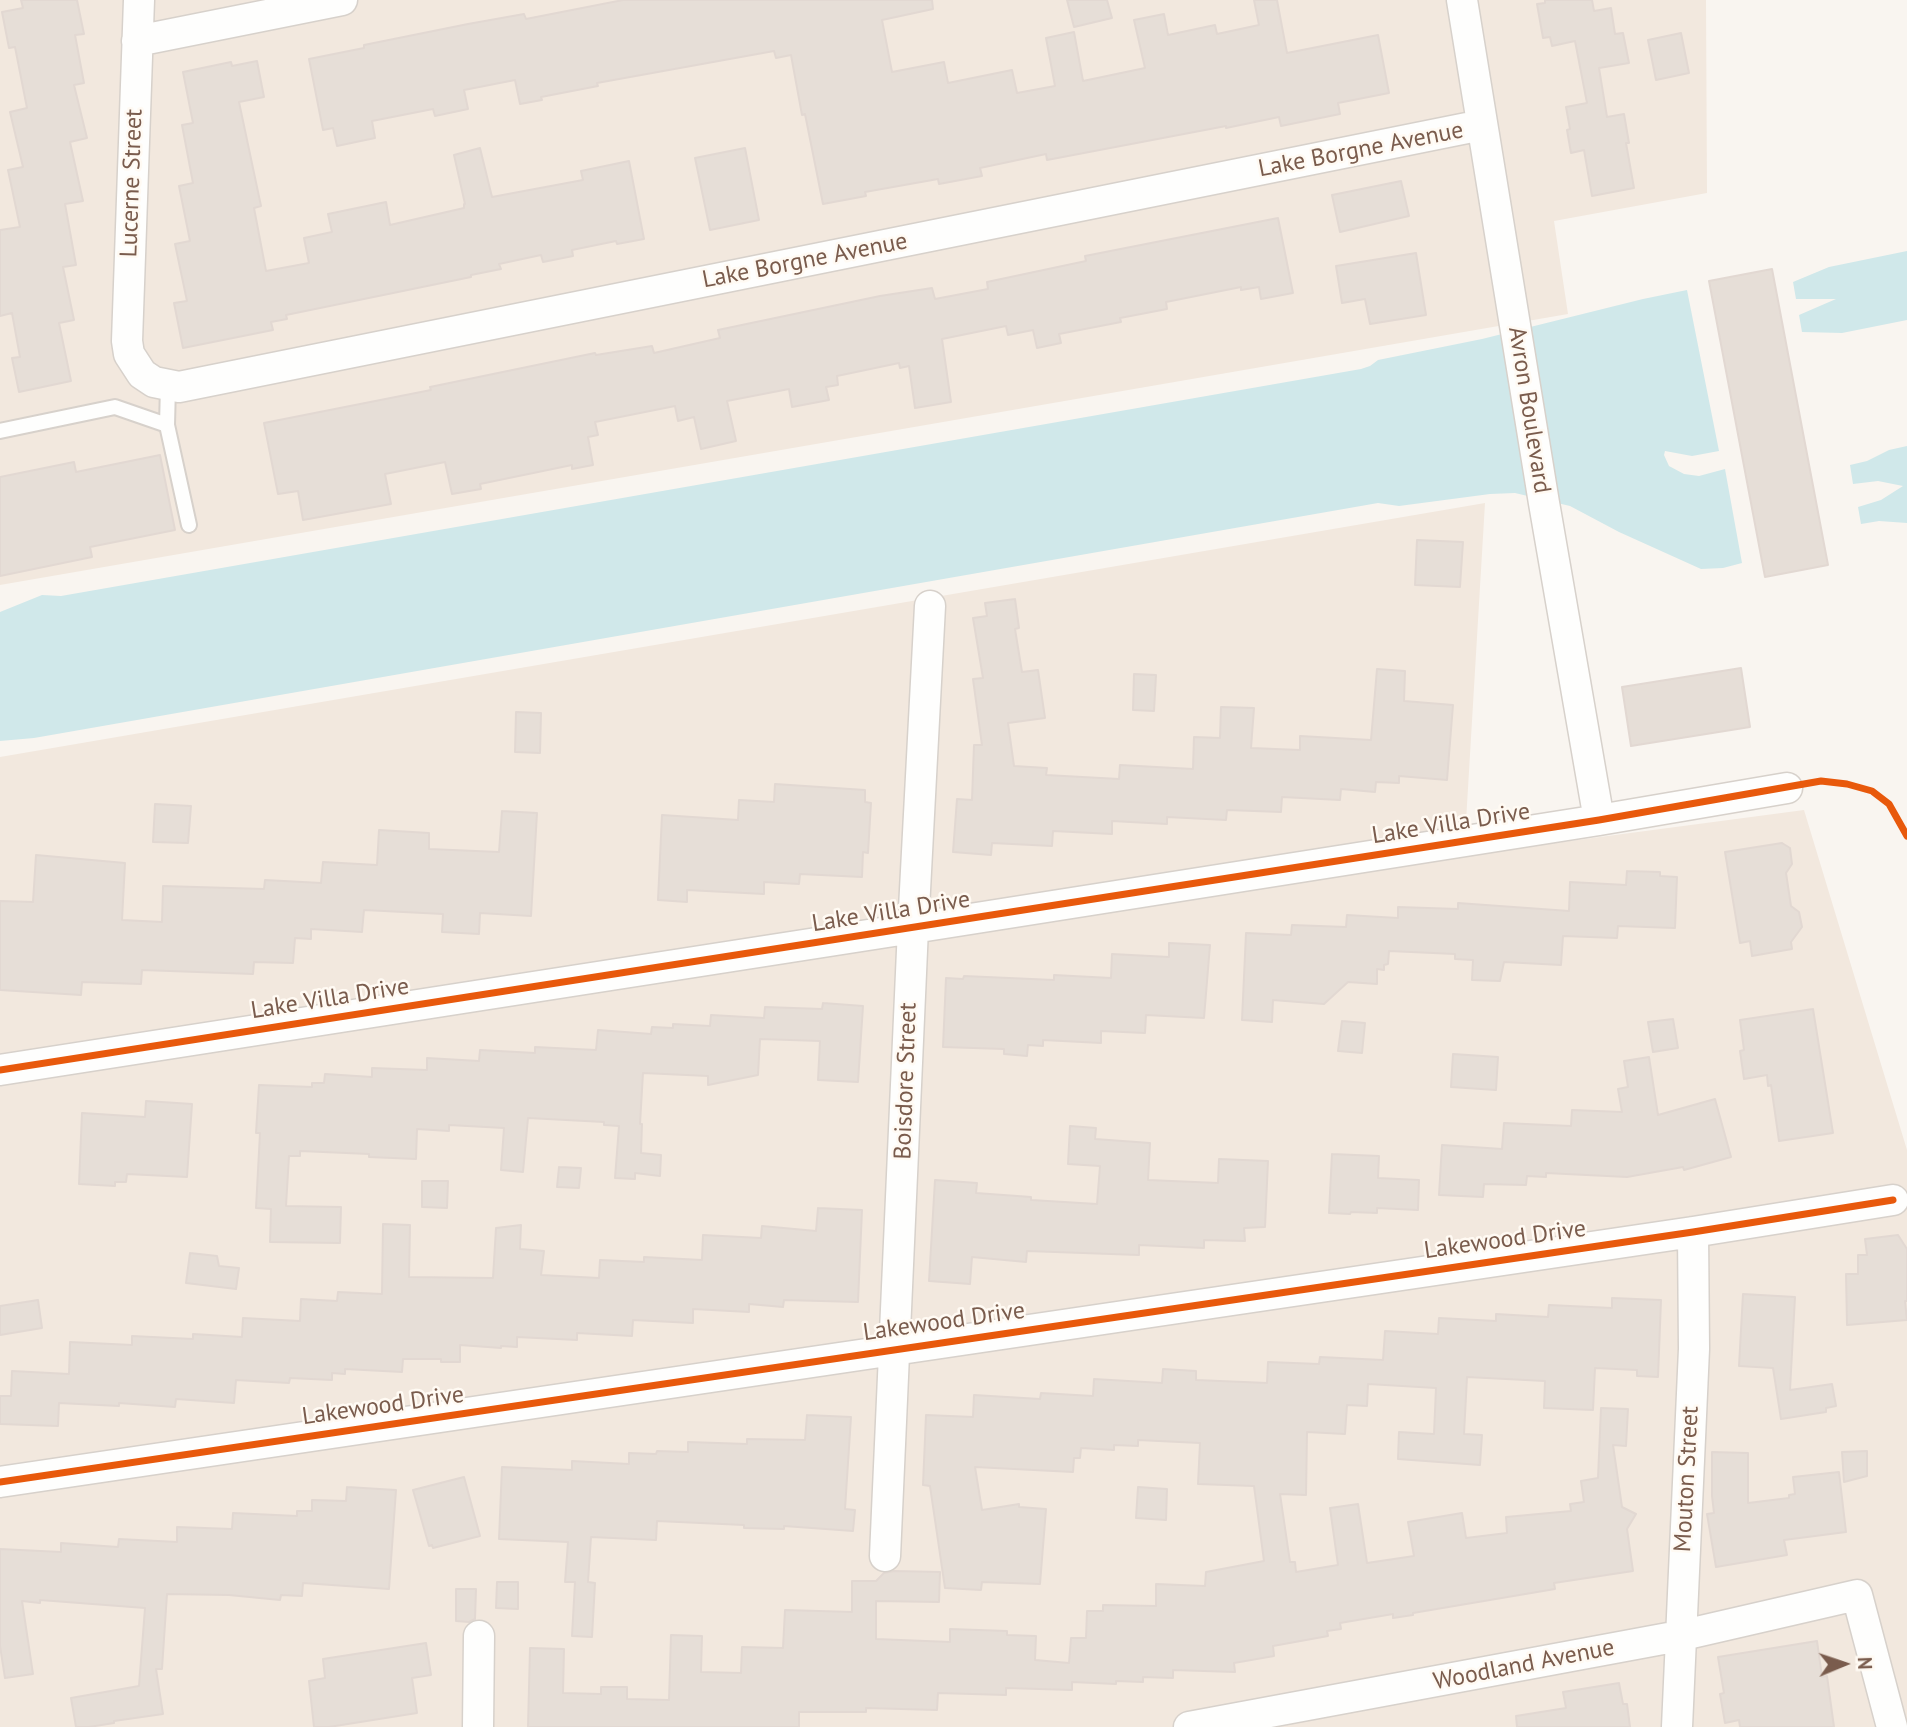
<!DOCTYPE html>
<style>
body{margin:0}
#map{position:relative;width:1907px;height:1727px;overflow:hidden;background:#f9f5f0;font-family:"PT Sans",sans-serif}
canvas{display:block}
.north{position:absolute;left:1809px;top:1629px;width:70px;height:70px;-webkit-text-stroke:5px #fffaf3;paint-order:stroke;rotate:88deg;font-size:19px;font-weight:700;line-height:28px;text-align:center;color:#7a5c4d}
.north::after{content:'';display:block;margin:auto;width:24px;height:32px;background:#7a5c4d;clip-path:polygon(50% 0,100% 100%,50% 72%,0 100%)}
</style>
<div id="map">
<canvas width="1907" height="1727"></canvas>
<div class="north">N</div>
</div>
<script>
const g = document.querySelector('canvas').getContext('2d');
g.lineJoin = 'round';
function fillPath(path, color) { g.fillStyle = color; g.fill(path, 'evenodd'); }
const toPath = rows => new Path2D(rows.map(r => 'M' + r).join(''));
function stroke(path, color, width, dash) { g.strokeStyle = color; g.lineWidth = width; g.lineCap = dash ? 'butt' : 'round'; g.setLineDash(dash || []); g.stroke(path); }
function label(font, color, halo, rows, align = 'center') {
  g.font = font + ' "PT Sans",sans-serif'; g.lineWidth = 5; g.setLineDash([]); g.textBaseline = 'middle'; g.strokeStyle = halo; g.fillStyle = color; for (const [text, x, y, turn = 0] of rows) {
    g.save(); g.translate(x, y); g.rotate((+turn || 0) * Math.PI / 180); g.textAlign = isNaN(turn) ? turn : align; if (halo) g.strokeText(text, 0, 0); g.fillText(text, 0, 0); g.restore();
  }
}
const residential = toPath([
 [0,0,1706,0,1707,193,1554,221,1568,314,0,585],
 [1485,503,1464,855,1804,810,1907,1150,1907,1727,0,1727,0,757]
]);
const water = toPath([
 [1907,251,1907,320,1842,333,1802,332,1799,315,1836,299,1796,299,1793,282,1829,267],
 [1687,290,1719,451,1692,456,1665,451,1664,455,1669,466,1684,474,1699,476,1725,469,1742,563,1723,568,1701,569,1619,532,1570,506,1515,493,1490,494,1399,506,1378,503,34,738,0,741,0,612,42,595,61,596,1361,369,1370,366,1378,360,1482,339,1643,299],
 [1907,446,1907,523,1879,521,1861,524,1858,507,1881,500,1903,486,1878,481,1853,484,1850,465,1867,461,1889,450]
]);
const building = toPath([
 [21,0,77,0,84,34,75,35,84,83,74,85,87,138,70,142,83,201,65,204,76,265,63,267,74,320,59,323,71,381,19,392,12,358,20,357,12,313,0,316,0,230,20,227,8,170,23,167,10,112,27,108,15,47,9,48,2,12,23,8,21,0],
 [623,0,932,0,933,9,882,20,892,72,944,62,948,83,1012,70,1017,93,1055,86,1046,38,1074,32,1083,81,1145,68,1134,20,1164,14,1168,35,1215,25,1217,34,1259,25,1254,0,1277,0,1287,53,1378,35,1389,93,1338,103,1340,114,1281,126,1279,117,1226,128,1226,126,1047,160,1046,154,980,168,982,176,939,184,938,179,865,192,866,196,823,204,805,114,802,115,791,55,776,58,774,51,597,83,598,86,541,97,542,100,520,104,515,80,464,90,468,109,435,116,433,109,372,121,375,138,337,146,333,128,323,130,309,59,364,48,364,45,468,24,524,14,526,19,623,0],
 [1067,0,1107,0,1112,18,1074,27,1067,0],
 [1545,0,1592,0,1594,11,1611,8,1615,34,1623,33,1629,63,1599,68,1607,117,1624,114,1629,143,1626,143,1634,188,1592,196,1584,150,1571,153,1567,130,1570,129,1566,107,1587,103,1575,41,1552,46,1550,37,1543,38,1537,4,1545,3,1545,0],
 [1681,33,1689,73,1656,80,1648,40,1681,33],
 [257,61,264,97,239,102,261,206,254,208,266,271,309,263,304,238,332,232,328,214,386,202,390,225,464,208,464,204,465,204,454,155,480,148,492,197,583,180,581,171,629,161,644,239,617,244,616,241,572,250,573,256,543,262,541,255,499,264,501,269,471,275,471,277,286,315,287,319,271,322,273,330,183,348,174,303,187,301,175,244,190,241,179,186,193,183,182,125,193,123,183,72,231,62,232,66,257,61],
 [745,148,759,220,710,230,695,158,745,148],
 [1401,181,1409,216,1340,232,1332,195,1401,181],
 [1278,218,1293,293,1261,299,1259,287,1241,290,1241,287,1166,302,1167,309,1120,318,1121,322,1059,334,1061,343,1037,348,1033,330,1008,335,1006,326,942,339,951,402,915,408,909,366,900,368,899,363,837,376,838,385,826,387,829,400,792,407,789,389,727,401,736,441,701,449,694,417,678,421,675,406,595,422,598,435,588,437,593,465,572,469,572,465,480,484,481,489,452,494,445,462,385,474,391,504,303,520,298,491,278,494,264,423,431,390,430,387,595,353,596,355,652,346,654,353,720,338,718,330,880,296,932,288,935,299,988,289,987,282,1086,261,1085,256,1278,218],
 [1416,253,1426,315,1370,324,1365,299,1342,303,1336,266,1416,253],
 [1772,269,1828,565,1765,577,1709,281,1772,269],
 [160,455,175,530,90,547,92,557,0,576,0,477,74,462,76,472,160,455],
 [1417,540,1463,542,1460,587,1415,585,1417,540],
 [1015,599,1019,628,1015,629,1022,672,1038,670,1045,718,1008,723,1014,766,1047,768,1046,775,1119,779,1120,765,1193,769,1194,737,1220,738,1221,707,1254,708,1251,748,1300,750,1300,736,1371,740,1377,669,1405,671,1404,701,1453,705,1447,780,1399,776,1399,783,1376,782,1375,792,1341,789,1340,800,1282,797,1281,812,1227,810,1226,820,1167,817,1167,824,1112,821,1112,834,1053,831,1052,846,992,843,991,855,953,852,957,799,972,800,974,745,982,745,973,679,983,678,973,618,987,616,985,603,1015,599],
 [1741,668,1750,727,1631,746,1622,687,1741,668],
 [1134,674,1156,675,1154,711,1133,710,1134,674],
 [516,712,541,713,540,753,515,752,516,712],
 [775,784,865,790,865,802,871,803,868,853,863,852,862,877,800,874,799,884,764,882,764,894,687,890,687,902,658,900,662,815,738,820,739,800,774,802,775,784],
 [155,804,191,806,188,843,153,842,155,804],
 [502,811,537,813,531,916,480,913,479,934,442,932,443,914,364,910,362,932,311,929,311,939,295,938,293,963,254,962,253,974,142,970,141,984,82,982,81,995,0,990,0,901,33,902,36,855,125,863,122,920,162,922,163,886,264,889,265,880,321,883,323,862,377,865,379,830,429,833,429,849,499,852,502,811],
 [1782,843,1790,848,1792,864,1786,873,1791,906,1799,912,1802,927,1791,942,1792,949,1752,956,1750,941,1740,943,1725,852,1782,843],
 [1627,871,1660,872,1660,876,1677,877,1675,928,1618,926,1617,938,1563,936,1561,965,1504,962,1500,981,1472,980,1473,960,1455,959,1455,954,1389,951,1388,964,1384,965,1384,970,1377,969,1377,984,1348,982,1324,1004,1273,1000,1272,1022,1242,1020,1246,933,1291,935,1292,925,1346,927,1347,915,1398,918,1398,907,1458,909,1458,903,1569,911,1570,882,1626,885,1627,871],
 [1169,943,1210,945,1204,1018,1146,1015,1145,1033,1101,1031,1101,1043,1043,1040,1043,1046,1028,1045,1027,1056,1004,1054,1004,1049,943,1047,946,978,963,979,964,976,1054,980,1054,975,1111,978,1112,954,1169,957,1169,943],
 [823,1003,863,1006,858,1082,818,1080,820,1041,760,1039,758,1075,708,1085,708,1076,643,1073,640,1124,642,1124,641,1153,661,1155,660,1176,635,1173,635,1179,615,1178,619,1126,604,1125,604,1122,528,1118,523,1172,501,1170,504,1128,449,1125,449,1131,417,1129,416,1159,369,1157,369,1154,300,1151,300,1156,289,1156,286,1206,341,1207,340,1243,270,1242,271,1209,256,1208,260,1133,256,1133,259,1085,312,1087,312,1083,324,1083,325,1074,372,1077,372,1068,427,1070,427,1058,479,1061,480,1050,535,1053,535,1047,596,1050,598,1030,651,1034,652,1027,673,1028,673,1024,710,1026,711,1015,764,1018,765,1007,822,1009,823,1003],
 [1813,1009,1833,1133,1779,1141,1771,1085,1768,1086,1767,1075,1744,1079,1740,1051,1744,1050,1740,1020,1813,1009],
 [1673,1019,1678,1048,1653,1052,1648,1022,1673,1019],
 [1342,1021,1365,1023,1362,1053,1338,1051,1342,1021],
 [1453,1054,1498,1057,1496,1090,1451,1087,1453,1054],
 [1649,1057,1658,1115,1715,1099,1731,1157,1684,1170,1683,1167,1627,1177,1546,1173,1546,1177,1527,1176,1526,1185,1484,1184,1483,1197,1439,1195,1442,1145,1502,1149,1504,1123,1571,1126,1572,1110,1622,1112,1618,1089,1628,1087,1624,1061,1649,1057],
 [146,1101,192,1104,187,1177,127,1174,126,1182,115,1182,115,1186,79,1184,82,1113,145,1117,146,1101],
 [1070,1126,1096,1128,1095,1139,1150,1143,1148,1180,1218,1183,1219,1159,1268,1161,1265,1227,1244,1228,1245,1241,1204,1240,1204,1248,1139,1245,1139,1255,1027,1251,1026,1262,972,1257,970,1284,929,1281,935,1180,977,1183,976,1193,1031,1197,1031,1200,1097,1204,1100,1166,1068,1164,1070,1126],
 [1332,1154,1379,1156,1378,1178,1419,1180,1418,1210,1377,1208,1377,1213,1351,1212,1350,1214,1329,1213,1332,1154],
 [559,1167,581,1168,579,1188,557,1187,559,1167],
 [422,1181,448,1181,447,1208,422,1207,422,1181],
 [818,1208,862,1210,858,1302,784,1300,783,1307,749,1304,749,1312,693,1309,693,1323,633,1320,632,1336,577,1333,577,1340,517,1337,517,1347,501,1346,501,1348,460,1345,460,1362,441,1362,441,1359,403,1359,402,1372,345,1369,345,1374,332,1373,332,1380,290,1378,289,1383,236,1380,234,1403,176,1399,175,1407,119,1403,119,1406,59,1403,58,1426,0,1424,0,1396,11,1396,12,1371,69,1374,70,1342,132,1345,132,1336,193,1339,193,1334,242,1337,243,1318,300,1321,301,1299,337,1301,338,1292,382,1294,383,1224,410,1225,409,1277,493,1278,496,1228,521,1225,520,1249,544,1251,541,1275,599,1278,600,1260,644,1262,644,1257,702,1260,703,1235,761,1238,762,1226,816,1231,818,1208],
 [1898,1235,1907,1249,1907,1301,1905,1301,1907,1320,1847,1325,1846,1274,1858,1274,1858,1255,1867,1255,1865,1239,1898,1235],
 [190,1253,217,1256,219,1266,239,1268,236,1289,186,1283,190,1253],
 [1743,1294,1795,1297,1790,1390,1832,1384,1836,1406,1826,1408,1826,1412,1781,1419,1773,1368,1739,1366,1743,1294],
 [1612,1298,1661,1300,1658,1377,1637,1376,1637,1370,1595,1368,1593,1410,1544,1408,1545,1381,1467,1377,1464,1434,1482,1435,1480,1465,1398,1459,1399,1432,1434,1434,1436,1388,1368,1384,1367,1406,1347,1405,1345,1434,1307,1432,1306,1495,1280,1494,1290,1562,1295,1562,1296,1572,1338,1565,1330,1508,1358,1504,1367,1563,1414,1556,1408,1522,1462,1513,1466,1538,1507,1533,1506,1517,1571,1511,1570,1504,1584,1502,1581,1481,1598,1478,1601,1408,1628,1409,1626,1446,1613,1445,1622,1507,1636,1514,1627,1529,1633,1571,1554,1583,1555,1589,1413,1613,1413,1615,1393,1618,1393,1614,1340,1623,1341,1629,1327,1631,1328,1636,1273,1646,1274,1656,1234,1663,1235,1672,1173,1670,1173,1678,1143,1677,1143,1682,1116,1681,1116,1684,1072,1682,1072,1690,1006,1688,1006,1695,938,1693,937,1710,866,1708,866,1712,799,1712,799,1727,528,1727,530,1648,564,1649,563,1693,601,1694,601,1687,627,1687,627,1699,669,1700,671,1635,702,1636,701,1672,741,1673,742,1647,783,1648,785,1610,852,1612,852,1581,876,1581,884,1573,894,1571,940,1572,939,1602,876,1601,876,1639,950,1642,950,1629,1007,1631,1007,1635,1036,1636,1035,1660,1069,1663,1071,1638,1086,1638,1087,1611,1103,1611,1103,1605,1156,1606,1156,1584,1205,1586,1206,1572,1264,1561,1254,1486,1198,1484,1200,1443,1138,1440,1138,1446,1114,1445,1114,1450,1081,1448,1080,1458,1074,1458,1073,1472,975,1467,982,1510,1019,1504,1019,1507,1046,1509,1040,1584,982,1582,981,1590,945,1588,930,1486,923,1485,926,1415,973,1417,974,1395,1040,1399,1041,1393,1093,1396,1094,1379,1162,1383,1163,1369,1196,1371,1196,1380,1267,1383,1268,1362,1319,1364,1320,1357,1383,1360,1385,1331,1438,1334,1439,1318,1496,1321,1496,1314,1548,1317,1549,1305,1612,1308,1612,1298],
 [38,1300,42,1328,0,1335,0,1306,38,1300],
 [807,1415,851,1417,845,1509,855,1510,853,1531,784,1526,784,1529,744,1528,744,1525,657,1521,656,1540,591,1537,588,1582,595,1583,592,1637,572,1636,575,1582,565,1582,568,1542,499,1539,502,1467,572,1470,572,1461,629,1464,629,1453,656,1454,657,1451,688,1452,688,1442,747,1444,747,1439,805,1440,807,1415],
 [1867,1451,1867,1476,1844,1482,1842,1452,1867,1451],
 [1712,1452,1748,1453,1748,1503,1789,1498,1789,1495,1795,1494,1793,1477,1839,1472,1846,1532,1784,1540,1787,1555,1716,1567,1707,1514,1714,1513,1712,1496,1712,1452],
 [464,1477,480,1536,433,1548,432,1545,429,1546,413,1490,464,1477],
 [347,1487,396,1490,389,1589,303,1583,302,1596,281,1595,280,1600,229,1595,167,1594,162,1669,156,1669,163,1714,114,1721,114,1723,89,1727,76,1727,71,1698,139,1686,145,1608,40,1600,40,1603,22,1601,33,1674,5,1678,0,1646,0,1549,61,1552,61,1543,118,1547,119,1539,177,1542,177,1527,232,1529,233,1513,297,1516,297,1511,312,1511,312,1500,346,1501,347,1487],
 [1138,1487,1167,1489,1166,1520,1136,1518,1138,1487],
 [497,1582,518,1582,518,1609,496,1608,497,1582],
 [456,1589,476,1589,475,1619,469,1622,456,1621,456,1589],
 [1817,1641,1822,1677,1827,1676,1834,1727,1740,1727,1739,1720,1725,1723,1720,1694,1724,1693,1718,1657,1817,1641],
 [426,1643,431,1675,412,1678,417,1713,329,1727,314,1727,309,1681,325,1678,323,1659,426,1643],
 [1619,1683,1623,1704,1627,1704,1630,1727,1517,1727,1516,1716,1566,1708,1563,1692,1619,1683]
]);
const lane = toPath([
 [168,386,167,425,189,525],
 [0,431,115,407,167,425]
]);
const street = toPath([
 [139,0,127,341,129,354,142,374,154,382,179,387,1482,125],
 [1462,0,1544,503,1599,820],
 [137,41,342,0],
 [0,1070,913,928,1599,820,1787,788],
 [0,1482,1693,1232,1893,1200],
 [885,1556,913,928,930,606],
 [478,1727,479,1636],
 [1189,1727,1679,1636,1857,1595,1892,1727],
 [1677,1727,1694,1349,1693,1232]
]);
const cycleway = toPath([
 [0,1070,1599,820,1821,781,1847,784,1872,791,1889,804,1907,836],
 [0,1482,1693,1232,1893,1200]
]);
const streetNames = [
 ["Lake Borgne Avenue",1361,150,-11],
 ["Lucerne Street",132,183,-88],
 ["Lake Borgne Avenue",805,261,-11],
 ["Avron Boulevard",1529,410,81],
 ["Lake Villa Drive",1451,824,-9],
 ["Lake Villa Drive",891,912,-9],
 ["Lake Villa Drive",330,999,-9],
 ["Boisdore Street",906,1081,-88],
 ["Lakewood Drive",1505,1240,-8],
 ["Lakewood Drive",944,1322,-8],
 ["Lakewood Drive",383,1406,-8],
 ["Mouton Street",1687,1479,-87],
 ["Woodland Avenue",1524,1665,-11]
];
fillPath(residential, '#f2e8de');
fillPath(water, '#d0e8ea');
fillPath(building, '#e6ded7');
stroke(building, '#e2d8d2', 2);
stroke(lane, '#d7d1cb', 18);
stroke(street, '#d7d1cb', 33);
stroke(lane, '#fefefd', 14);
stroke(street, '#fefefd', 30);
stroke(cycleway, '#e8590c', 7);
label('24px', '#7a5c4d', '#fffaf3', streetNames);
</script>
